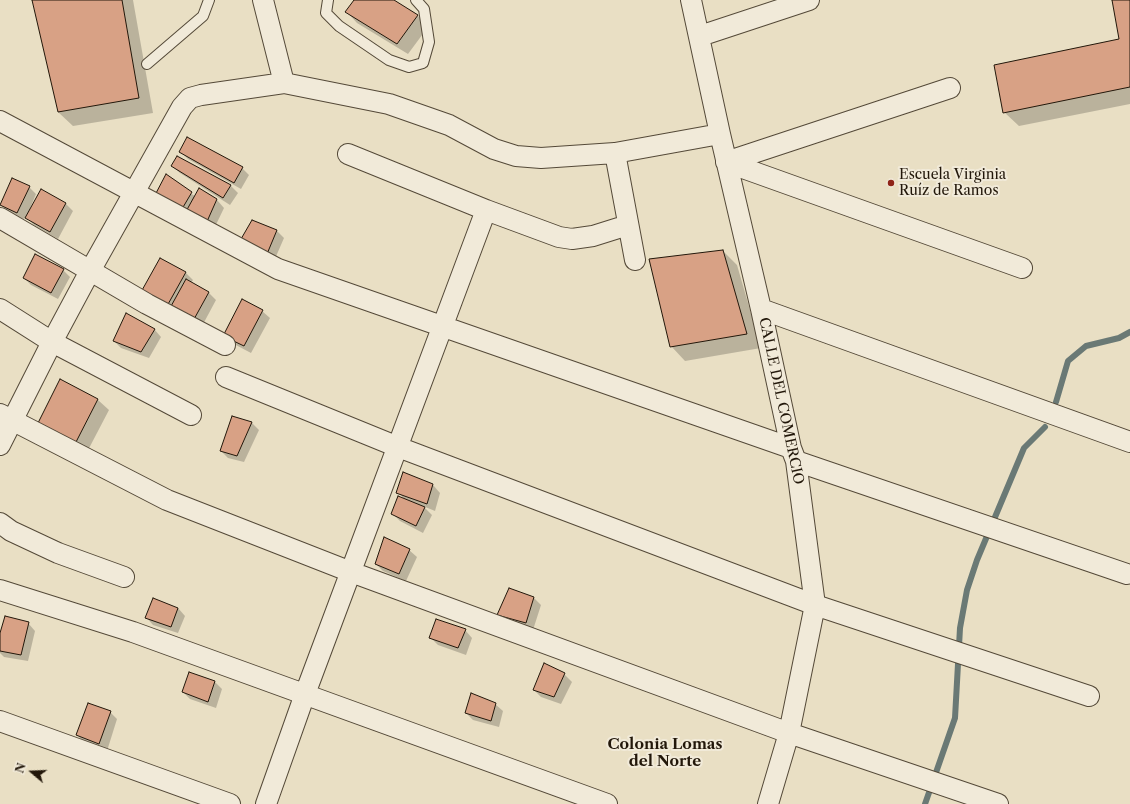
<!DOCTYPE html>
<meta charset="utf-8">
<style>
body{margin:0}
#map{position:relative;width:1130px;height:804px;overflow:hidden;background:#e9dfc4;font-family:"Libre Caslon Text",serif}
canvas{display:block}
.north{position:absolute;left:12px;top:752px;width:40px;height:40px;-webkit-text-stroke:3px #f1ead9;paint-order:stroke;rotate:289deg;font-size:11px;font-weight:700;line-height:16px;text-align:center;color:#22170a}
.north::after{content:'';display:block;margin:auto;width:14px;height:18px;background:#22170a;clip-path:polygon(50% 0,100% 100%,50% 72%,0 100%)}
</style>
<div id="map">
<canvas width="1130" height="804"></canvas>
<div class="north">N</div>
</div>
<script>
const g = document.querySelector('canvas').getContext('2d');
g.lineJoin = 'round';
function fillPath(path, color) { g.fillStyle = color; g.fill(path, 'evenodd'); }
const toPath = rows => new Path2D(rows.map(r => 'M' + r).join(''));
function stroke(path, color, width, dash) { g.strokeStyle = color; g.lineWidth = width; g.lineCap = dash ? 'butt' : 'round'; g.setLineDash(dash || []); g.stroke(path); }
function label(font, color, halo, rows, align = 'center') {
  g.font = font + ' "Libre Caslon Text",serif'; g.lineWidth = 4; g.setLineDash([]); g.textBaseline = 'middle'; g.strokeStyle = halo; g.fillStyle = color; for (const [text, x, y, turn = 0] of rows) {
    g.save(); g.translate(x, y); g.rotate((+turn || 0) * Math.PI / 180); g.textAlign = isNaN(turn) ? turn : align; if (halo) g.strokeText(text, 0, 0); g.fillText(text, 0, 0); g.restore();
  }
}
const shadow = toPath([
 [33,0,133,0,153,113,73,126,58,112],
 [355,0,392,0,418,16,428,27,408,54,357,23,347,12],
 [1113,0,1130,0,1130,104,1019,126,1004,112,1120,40],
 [181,152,242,168,249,175,241,189,188,159],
 [178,157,231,186,238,193,230,205,180,173,172,166],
 [166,176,196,197,200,190,217,200,224,208,212,233,188,217],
 [29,187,36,194,29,211,30,211,42,191,66,204,73,211,58,239,34,225,26,217,24,219,8,212,1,205],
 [276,230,284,238,274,261,250,246],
 [723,251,737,265,761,348,685,361,671,346],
 [161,259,186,273,193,280,191,283,209,293,216,300,201,328,150,299],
 [63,270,70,277,58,299,31,285,24,278],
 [262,311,270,318,251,353,232,343],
 [154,329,161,337,149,358,121,348,114,341],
 [60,380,98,400,109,410,86,454,49,435],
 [232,417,252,423,259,430,244,462,228,458,221,451],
 [404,473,433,485,440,493,435,511,423,506,432,515,423,533,400,521,393,514,406,501,398,492],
 [409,550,417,557,406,581,383,571,376,564],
 [510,590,534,598,541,605,533,630,506,622,498,615],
 [178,608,185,616,178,633,153,625,146,617],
 [28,623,35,631,28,661,4,657,0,653,0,637],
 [465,630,472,638,466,655,438,645,431,638],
 [190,673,215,682,222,689,216,708,190,699,183,692],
 [564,674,572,682,561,704,541,697,534,690],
 [495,704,503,711,499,727,473,720,466,713],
 [110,712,117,719,107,751,84,742,77,735]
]);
const stream = toPath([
 [1056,402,1068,361,1086,346,1119,338,1130,332],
 [925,804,955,718,960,628,967,590,977,560,1024,448,1045,427]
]);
const building = toPath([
 [32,0,122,0,139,98,58,112,32,0],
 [354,0,394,0,418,15,397,44,345,12,354,0],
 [1112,0,1130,0,1130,87,1003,113,994,65,1119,39,1112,0],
 [187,137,243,167,234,183,179,152,187,137],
 [177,156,231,185,223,198,171,166,177,156],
 [166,174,192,192,179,214,154,197,166,174],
 [12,178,30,186,17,213,0,205,12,178],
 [199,188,217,199,205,226,184,215,199,188],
 [41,189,66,203,50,232,25,218,41,189],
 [252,220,277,230,267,254,241,239,252,220],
 [723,250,747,334,670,347,649,259,723,250],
 [35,254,64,269,51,293,23,278,35,254],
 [160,258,186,272,167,306,141,292,160,258],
 [186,279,209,292,193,321,170,308,186,279],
 [242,299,263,310,244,346,223,336,242,299],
 [126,313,155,329,141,352,113,341,126,313],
 [60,379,98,399,75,444,37,425,60,379],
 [232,416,252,422,237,456,220,451,232,416],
 [403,472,433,484,427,504,396,493,403,472],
 [398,496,425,507,416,526,391,514,398,496],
 [384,537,410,549,399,574,375,564,384,537],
 [509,588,534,597,526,623,497,615,509,588],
 [153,598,178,608,171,627,145,618,153,598],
 [5,616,29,622,21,655,0,651,0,633,5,616],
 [436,619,466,629,458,648,429,638,436,619],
 [544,663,565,673,554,697,533,690,544,663],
 [189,672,215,681,208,702,182,692,189,672],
 [471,693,496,703,491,721,465,713,471,693],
 [88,703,111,711,99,744,76,735,88,703]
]);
const lane = toPath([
 [328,0,326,13,339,26,389,60,409,67,423,63,429,42,424,9,416,0],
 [147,64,203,16,209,0]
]);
const street = toPath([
 [263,0,284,83],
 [691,0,720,134,761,309,791,448,796,461,815,605,789,733,768,804],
 [700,36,809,0],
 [0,121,278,269,791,448],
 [615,153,635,260],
 [726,162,1022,268],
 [726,162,950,88],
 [486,210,559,237,572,239,593,236,628,225],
 [0,218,147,304,225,345],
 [0,309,52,342,191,415],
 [761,309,1130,442],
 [226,377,398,447,815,605,1089,696],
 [0,414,167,500,351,572,789,733,998,804],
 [0,445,52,342,90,271,182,107,190,98,201,95,284,83,389,104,449,125,494,149,516,156,541,158,615,153,720,134],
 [796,461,1127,574],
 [0,523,11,531,58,553,124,577],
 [0,590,133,632,607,804],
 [0,721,230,804],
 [266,804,305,694,486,210,348,154]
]);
const markers = [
 [891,183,4,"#8f2418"]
];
const poiNames = [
 ["Escuela Virginia",899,175],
 ["Ruíz de Ramos",899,191]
];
const streetNames = [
 ["CALLE DEL COMERCIO",781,401,78]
];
const neighbourhoodNames = [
 ["Colonia Lomas",665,745],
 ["del Norte",665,762]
];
fillPath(shadow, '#0003');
stroke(stream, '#6a7975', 6);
fillPath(building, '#d8a185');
stroke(building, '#22170a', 1);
stroke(lane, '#544938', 12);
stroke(street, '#544938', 22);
stroke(lane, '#f1ead9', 10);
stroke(street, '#f1ead9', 20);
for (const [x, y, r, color] of markers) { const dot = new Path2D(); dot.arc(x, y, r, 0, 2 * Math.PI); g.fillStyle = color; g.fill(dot); stroke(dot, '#f1ead9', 1.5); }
label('14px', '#22170a', '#f1ead9', poiNames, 'left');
label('14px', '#22170a', '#f1ead9', streetNames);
label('bold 15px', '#22170a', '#f1ead9', neighbourhoodNames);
</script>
